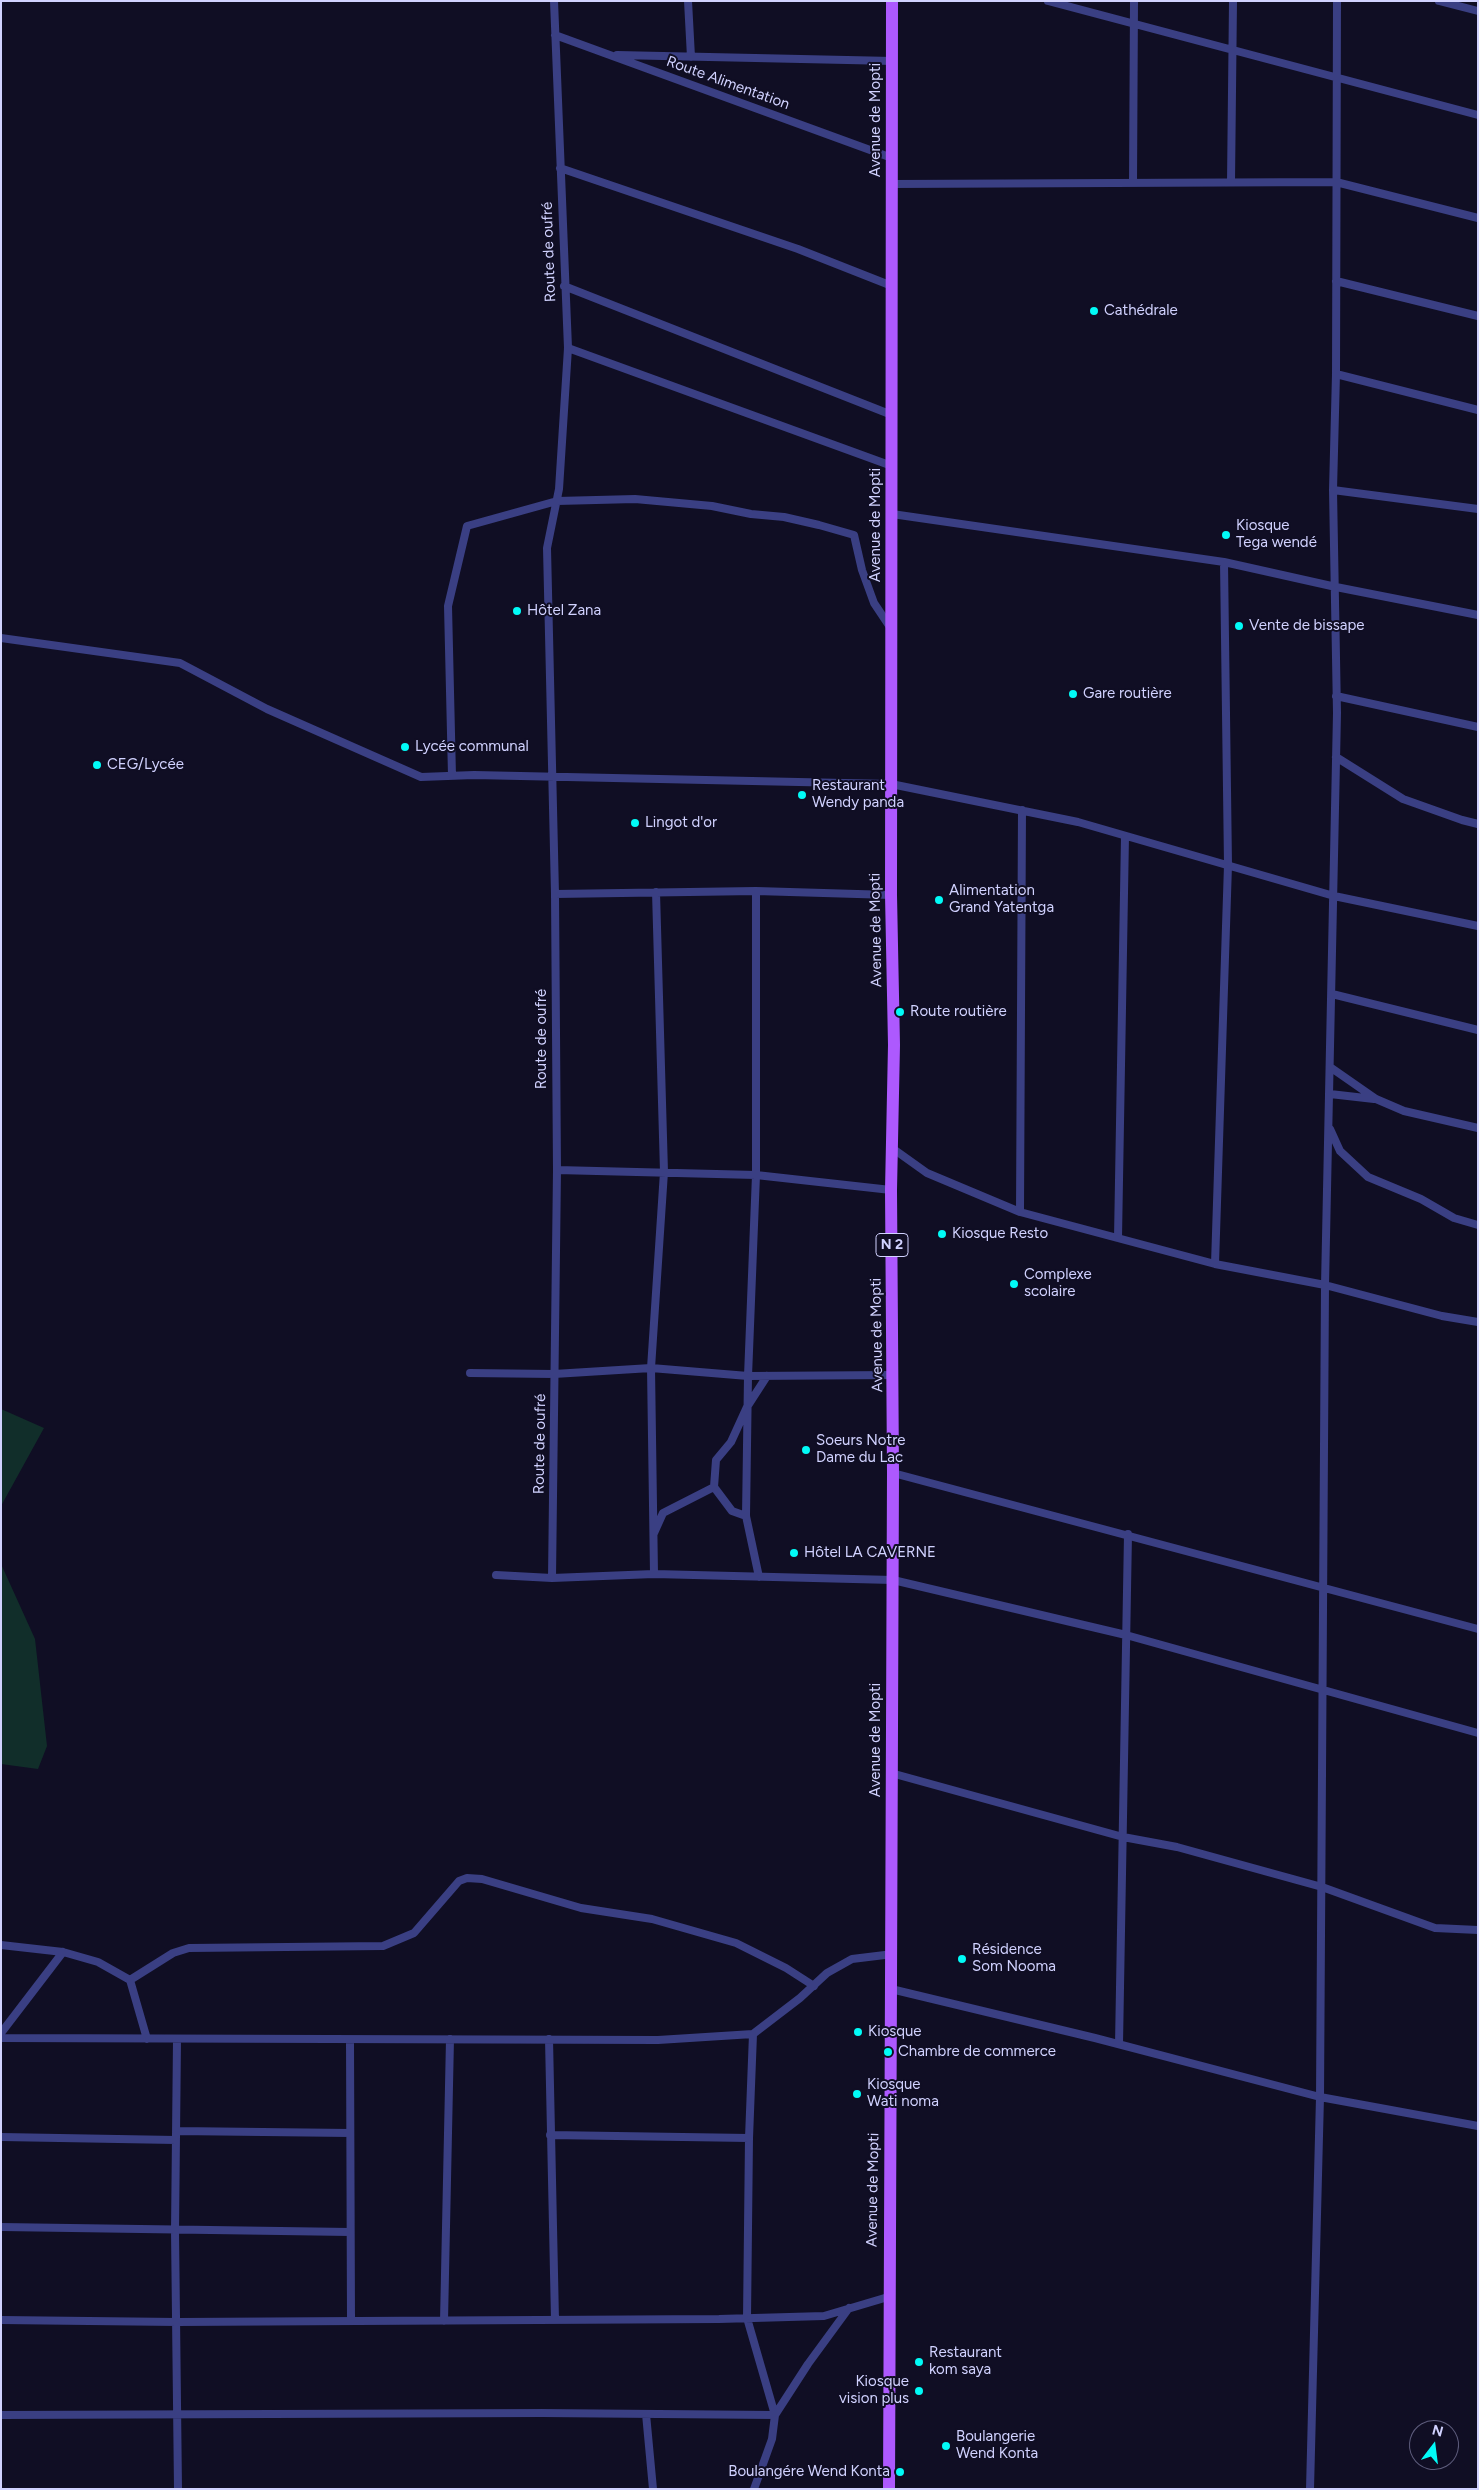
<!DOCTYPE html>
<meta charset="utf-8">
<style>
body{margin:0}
#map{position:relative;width:1479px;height:2490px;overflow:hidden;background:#100e24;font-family:Figtree,sans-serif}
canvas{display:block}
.frame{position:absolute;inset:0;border:2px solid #d1d2ff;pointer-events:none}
.north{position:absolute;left:1409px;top:2420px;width:50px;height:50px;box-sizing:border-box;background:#100e24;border:1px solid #5d5c7c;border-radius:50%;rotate:15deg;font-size:14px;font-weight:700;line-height:20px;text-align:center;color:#d1d2ff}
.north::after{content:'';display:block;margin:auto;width:18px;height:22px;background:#01fbf7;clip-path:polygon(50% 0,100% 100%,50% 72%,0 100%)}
</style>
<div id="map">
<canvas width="1479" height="2490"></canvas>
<div class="frame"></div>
<div class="north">N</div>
</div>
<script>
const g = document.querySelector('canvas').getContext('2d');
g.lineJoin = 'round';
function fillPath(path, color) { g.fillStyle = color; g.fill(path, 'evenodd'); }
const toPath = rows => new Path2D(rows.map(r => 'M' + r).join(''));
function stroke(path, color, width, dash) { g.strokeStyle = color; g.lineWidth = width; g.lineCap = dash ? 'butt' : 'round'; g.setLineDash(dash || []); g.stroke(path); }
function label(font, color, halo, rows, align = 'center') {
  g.font = font + ' Figtree,sans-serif'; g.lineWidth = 4; g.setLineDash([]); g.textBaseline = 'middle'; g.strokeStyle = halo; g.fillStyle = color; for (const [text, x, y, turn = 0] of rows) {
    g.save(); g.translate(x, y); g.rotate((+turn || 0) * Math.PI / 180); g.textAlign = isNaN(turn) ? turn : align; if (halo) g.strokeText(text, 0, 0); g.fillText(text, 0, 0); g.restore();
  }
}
const green = toPath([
 [1,1409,44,1428,1,1506],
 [1,1564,35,1639,47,1746,38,1769,1,1764]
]);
const minor = toPath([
 [688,1,691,57],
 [1048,1,1478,115],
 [1439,1,1478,11],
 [555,35,892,158],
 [617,55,893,61],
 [560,168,798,249,892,286],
 [1231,182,1233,1],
 [1133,183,1134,1],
 [892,184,1336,182,1478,218],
 [1336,281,1478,316],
 [564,286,892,415],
 [568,348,892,466],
 [1336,374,1478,410],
 [1333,490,1478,509],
 [892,514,1224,562,1336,587,1478,615],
 [1,638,180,663,267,709,421,777,474,775,891,784,1078,822,1334,896,1478,926],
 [1336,696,1478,727],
 [1336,757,1403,799,1462,820,1478,824],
 [452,776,448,606,467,526,557,501,635,499,712,506,751,514,784,517,819,525,854,535,862,570,874,603,890,627],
 [756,891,756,1175,748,1376,746,1516,759,1577],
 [555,894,756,891,891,895],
 [1332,994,1478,1030],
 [1330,1067,1376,1099,1404,1111,1478,1128],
 [1330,1094,1374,1099],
 [1330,1129,1340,1151,1368,1177,1421,1199,1454,1218,1478,1225],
 [892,1148,927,1173,1020,1212,1215,1264,1325,1285,1442,1316,1478,1322],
 [557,1170,756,1175,891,1190],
 [1020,1212,1022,810],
 [1118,1238,1125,836],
 [1215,1264,1228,865,1224,562],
 [470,1373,554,1374,651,1368,748,1376,893,1375],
 [893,1473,1478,1629],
 [714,1487,732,1511,746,1516],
 [654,1533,663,1513,714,1487,716,1460,731,1442,747,1407,767,1376],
 [654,1574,651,1368,664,1172,656,892],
 [496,1575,552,1578,654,1574,893,1580,1126,1635,1478,1733],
 [552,1578,557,1170,555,894,547,548,559,489,568,348,554,1],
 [891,1773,1123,1837,1177,1847,1322,1887,1435,1928,1478,1930],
 [1,1945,63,1952,98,1962,130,1980,147,2039],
 [130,1980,173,1953,189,1948,383,1946,414,1933,459,1881,467,1878,482,1879,581,1908,652,1919,736,1943,786,1968,814,1986],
 [891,1989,1095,2038,1320,2097,1478,2126],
 [1,2033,63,1952],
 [1,2038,658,2040,753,2034,800,1998,827,1973,852,1959,893,1954],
 [549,2039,555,2320],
 [177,2040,175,2231,178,2489],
 [350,2040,351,2321],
 [1119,2044,1128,1534],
 [176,2131,350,2133],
 [550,2135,749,2138],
 [1,2137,176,2140],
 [1,2227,350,2232],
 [1,2320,177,2322,719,2319,824,2316,888,2297],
 [444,2321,450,2039],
 [646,2414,653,2489],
 [1,2415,542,2413,775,2415,747,2318,749,2138,753,2034],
 [754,2489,772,2439,775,2415,808,2364,849,2308],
 [1310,2489,1320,2097,1325,1285,1337,713,1333,490,1336,374,1337,1]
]);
const primary = toPath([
 [889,2489,893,1473,891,1190,894,1045,891,895,892,1]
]);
const markers = [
 [1094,311,5,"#01fbf7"],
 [1226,535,5,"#01fbf7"],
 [517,611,5,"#01fbf7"],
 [1239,626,5,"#01fbf7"],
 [1073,694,5,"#01fbf7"],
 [405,747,5,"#01fbf7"],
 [97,765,5,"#01fbf7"],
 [802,795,5,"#01fbf7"],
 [635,823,5,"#01fbf7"],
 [939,900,5,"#01fbf7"],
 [900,1012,5,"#01fbf7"],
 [942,1234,5,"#01fbf7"],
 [1014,1284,5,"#01fbf7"],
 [806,1450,5,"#01fbf7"],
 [794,1553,5,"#01fbf7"],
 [962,1959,5,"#01fbf7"],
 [858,2032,5,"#01fbf7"],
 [888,2052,5,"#01fbf7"],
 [857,2094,5,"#01fbf7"],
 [919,2362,5,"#01fbf7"],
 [919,2391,5,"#01fbf7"],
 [946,2446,5,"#01fbf7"],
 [900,2472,5,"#01fbf7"]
];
const shields = [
 [892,1245,32]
];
const shieldNames = [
 ["N 2",892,1245]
];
const streetNames = [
 ["Route Alimentation",728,83,20],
 ["Avenue de Mopti",876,120,-90],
 ["Route de oufré",549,252,-92],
 ["Avenue de Mopti",876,525,-90],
 ["Avenue de Mopti",876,930,-91],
 ["Route de oufré",542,1039,-90],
 ["Avenue de Mopti",877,1335,-91],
 ["Route de oufré",540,1444,-89],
 ["Avenue de Mopti",876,1740,-90],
 ["Avenue de Mopti",873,2190,-89]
];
const poiNames = [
 ["Cathédrale",1104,311],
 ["Kiosque",1236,526],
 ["Tega wendé",1236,543],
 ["Hôtel Zana",527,611],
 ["Vente de bissape",1249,626],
 ["Gare routière",1083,694],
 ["Lycée communal",415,747],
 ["CEG/Lycée",107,765],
 ["Restaurant",812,786],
 ["Wendy panda",812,803],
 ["Lingot d'or",645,823],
 ["Alimentation",949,891],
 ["Grand Yatentga",949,908],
 ["Route routière",910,1012],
 ["Kiosque Resto",952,1234],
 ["Complexe",1024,1275],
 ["scolaire",1024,1292],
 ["Soeurs Notre",816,1441],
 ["Dame du Lac",816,1458],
 ["Hôtel LA CAVERNE",804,1553],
 ["Résidence",972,1950],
 ["Som Nooma",972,1967],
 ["Kiosque",868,2032],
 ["Chambre de commerce",898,2052],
 ["Kiosque",867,2085],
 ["Wati noma",867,2102],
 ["Restaurant",929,2353],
 ["kom saya",929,2370],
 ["Kiosque",909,2382,"right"],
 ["vision plus",909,2399,"right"],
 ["Boulangerie",956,2437],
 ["Wend Konta",956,2454],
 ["Boulangére Wend Konta",890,2472,"right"]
];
fillPath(green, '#112e2a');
stroke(minor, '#3a3f83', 8);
stroke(primary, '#ad59fe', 12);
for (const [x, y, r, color] of markers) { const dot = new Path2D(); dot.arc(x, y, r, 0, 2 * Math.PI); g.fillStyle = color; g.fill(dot); stroke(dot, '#100e24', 2); }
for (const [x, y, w] of shields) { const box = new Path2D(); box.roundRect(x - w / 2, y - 11.5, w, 23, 4); g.fillStyle = '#100e24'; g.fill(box); stroke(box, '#d1d2ff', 1); }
label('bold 14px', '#d1d2ff', null, shieldNames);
label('15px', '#d1d2ff', '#100e24', streetNames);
label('15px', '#d1d2ff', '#100e24', poiNames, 'left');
</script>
